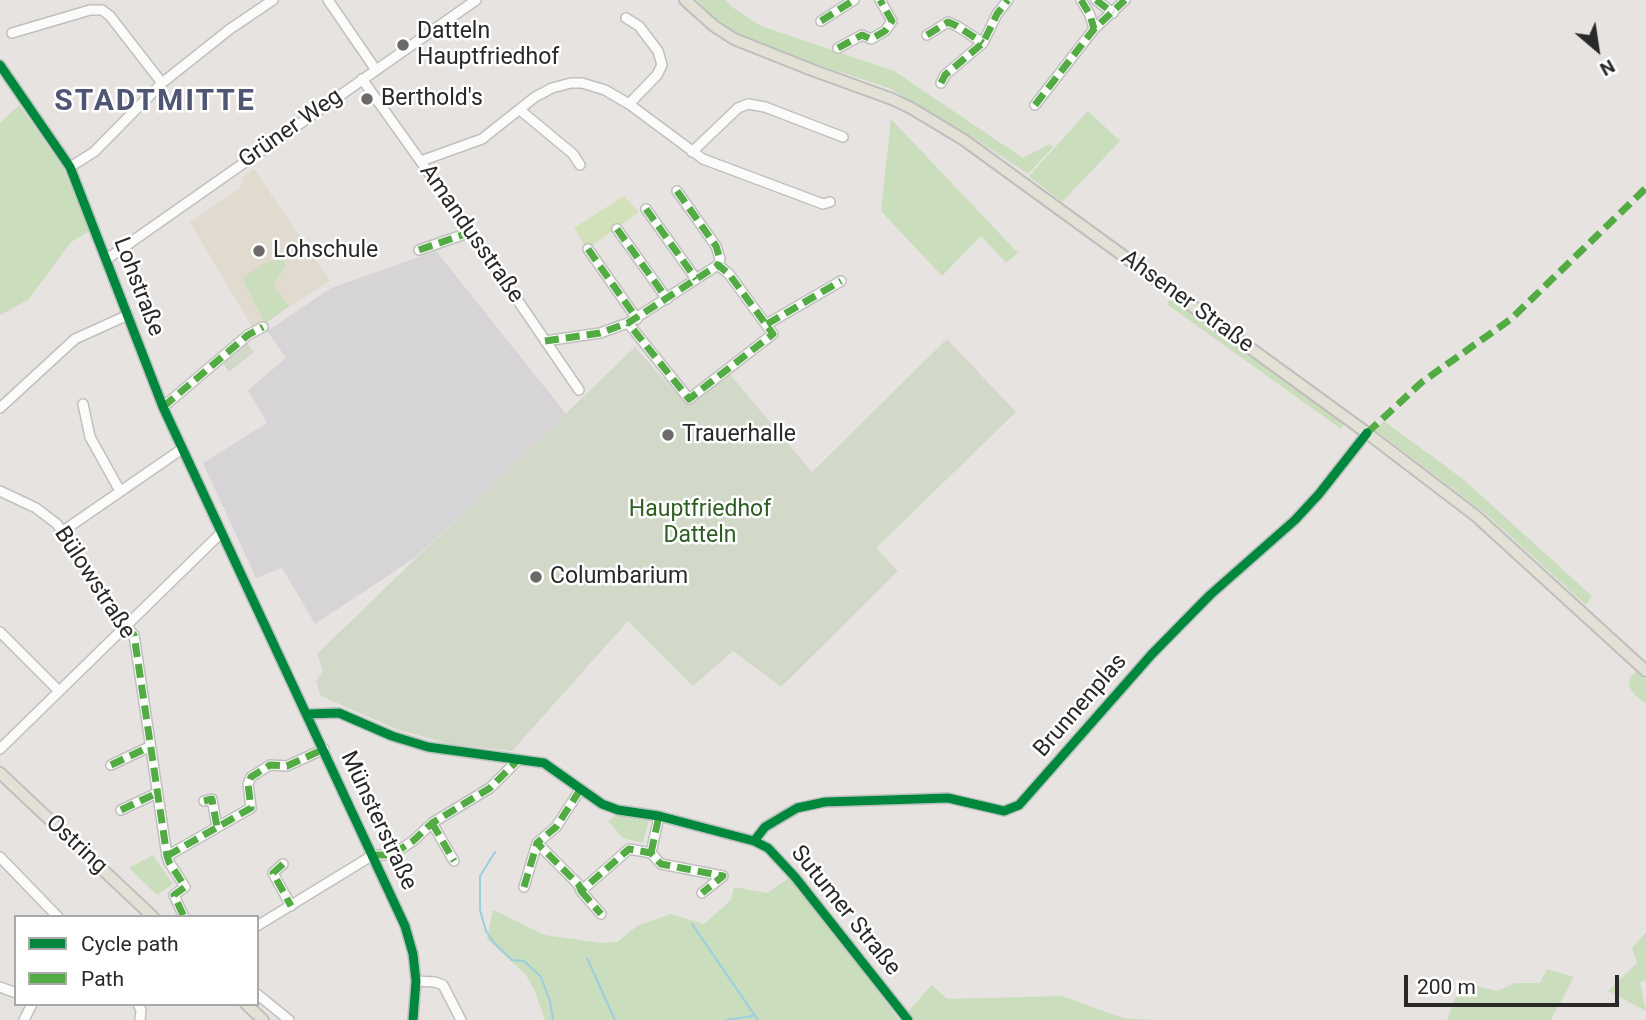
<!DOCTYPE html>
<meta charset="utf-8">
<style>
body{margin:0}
#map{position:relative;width:1646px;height:1020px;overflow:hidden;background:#e6e3e0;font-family:Roboto,sans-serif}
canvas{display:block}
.legend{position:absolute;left:14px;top:915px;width:245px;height:91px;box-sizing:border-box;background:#fff;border:2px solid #a9a9a9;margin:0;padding:9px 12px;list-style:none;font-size:21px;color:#292929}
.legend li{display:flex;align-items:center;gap:14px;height:35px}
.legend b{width:35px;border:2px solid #a9a9a9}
.north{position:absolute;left:1562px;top:14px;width:70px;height:70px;-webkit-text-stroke:5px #fff;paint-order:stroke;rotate:151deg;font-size:19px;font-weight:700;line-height:28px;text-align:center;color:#292929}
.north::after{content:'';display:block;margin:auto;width:24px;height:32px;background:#292929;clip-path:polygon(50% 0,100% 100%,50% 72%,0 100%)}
.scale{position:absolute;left:1404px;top:975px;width:215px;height:32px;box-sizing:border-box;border:4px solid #292929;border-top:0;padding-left:9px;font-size:21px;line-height:24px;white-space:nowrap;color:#292929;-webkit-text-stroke:5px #fff;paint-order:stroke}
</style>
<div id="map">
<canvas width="1646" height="1020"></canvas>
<ul class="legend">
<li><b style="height:9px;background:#00873e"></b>Cycle path</li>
<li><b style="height:9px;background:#53ab44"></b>Path</li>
</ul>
<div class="north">N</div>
<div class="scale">200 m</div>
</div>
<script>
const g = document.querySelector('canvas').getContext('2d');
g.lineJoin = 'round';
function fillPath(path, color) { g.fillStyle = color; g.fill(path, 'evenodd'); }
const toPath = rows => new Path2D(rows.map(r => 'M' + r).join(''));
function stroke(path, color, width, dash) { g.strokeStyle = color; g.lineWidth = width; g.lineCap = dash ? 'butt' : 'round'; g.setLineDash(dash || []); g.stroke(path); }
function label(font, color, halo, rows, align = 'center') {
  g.font = font + ' Roboto,sans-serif'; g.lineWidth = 5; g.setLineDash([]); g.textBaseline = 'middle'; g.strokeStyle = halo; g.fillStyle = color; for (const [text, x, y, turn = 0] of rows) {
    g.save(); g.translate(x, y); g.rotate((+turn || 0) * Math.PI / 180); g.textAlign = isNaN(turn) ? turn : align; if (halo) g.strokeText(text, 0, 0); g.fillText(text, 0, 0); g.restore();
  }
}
const industrial = toPath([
 [436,251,567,415,416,557,315,624,282,568,256,578,203,463,267,423,248,390,286,358,267,331,331,288]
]);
const education = toPath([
 [254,169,330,281,253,329,190,222,240,188,243,177]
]);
const green = toPath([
 [697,0,726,0,732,7,761,26,894,71,1023,158,1050,144,1053,147,1028,174,971,136,889,88,766,48,733,31,711,15],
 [19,105,63,168,90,231,71,242,28,300,0,315,0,123],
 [1088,111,1120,141,1062,202,1029,176],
 [891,119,1018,253,1006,263,981,236,942,276,881,211],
 [283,259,286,265,273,285,289,306,265,324,242,278,265,263],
 [1175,300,1344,424,1341,429,1168,305,1168,301],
 [1384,421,1463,479,1592,596,1586,605,1487,515,1375,430],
 [1636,671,1646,680,1646,704,1635,695,1629,686,1630,678],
 [618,814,649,820,643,843,623,838,608,821],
 [153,855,173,884,157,895,129,868],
 [789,878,833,931,899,1020,545,1020,534,989,526,975,487,939,493,910,545,935,601,943,617,942,637,926,671,914,704,924,731,900,734,887,767,893],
 [1646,932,1646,980,1640,982,1646,1011,1608,991,1637,963,1632,948],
 [1547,969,1574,977,1551,1020,1447,1020,1461,982,1497,991,1515,983,1540,983],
 [932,985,947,999,1062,996,1123,1018,1155,1020,914,1020,908,1012]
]);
const cemetery = toPath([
 [947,339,1016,412,876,548,898,571,781,687,733,651,693,686,628,621,512,751,449,744,396,729,321,696,316,682,323,670,317,654,635,347,685,403,727,371,812,472],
 [246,342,254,352,229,372,222,362]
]);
const pitch = toPath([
 [624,196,639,212,587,249,574,228]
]);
const stream = toPath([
 [495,852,480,876,480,910,486,931,494,943,512,960,524,961,541,977,550,1001,553,1020],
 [692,924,758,1020],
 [587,958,615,1020],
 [726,1020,753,1016]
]);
const minor = toPath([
 [328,0,376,70],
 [1081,0,1090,15,1094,29],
 [1096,0,1113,13],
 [626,18,639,26,658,51,662,65,657,75,629,104],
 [821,21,854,0],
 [12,33,90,10,102,10,110,16,162,83],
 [927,35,948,22,957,26,983,43],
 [838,48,862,35,871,39,885,31,892,21,880,0],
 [0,65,70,167,163,407,405,926,413,954,416,981,413,1020],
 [362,79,471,232,579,390],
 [941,83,945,75,983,43,997,14,1008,0],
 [1035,105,1094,29,1125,0],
 [520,110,573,154,580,165],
 [692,152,738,108,748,104,765,107,843,137],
 [421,161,482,139,535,97,552,88,571,83,582,83,605,90,629,104,703,159,823,204,830,202],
 [70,167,94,152,162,83,230,29,273,0],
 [677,191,716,246,720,259,718,265],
 [646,209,696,279],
 [617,229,667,299],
 [588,249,637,319],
 [419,250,471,232],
 [107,259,476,0],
 [767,324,841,281],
 [545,341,600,333,628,323,718,265,729,274,773,334,689,399,628,323],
 [83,404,90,437,120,491],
 [163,407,248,335,263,327],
 [0,408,75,339,128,315],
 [0,491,36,508,57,524,114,613,134,635,167,856,169,862,185,887,174,895,184,917],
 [63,531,182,449],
 [0,632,59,691],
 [307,714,339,713,392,736,428,747,544,763,602,804,618,810,659,816,754,841,768,848,795,877,908,1020],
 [0,749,221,533],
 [111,765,149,747],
 [580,790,556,827,537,843,579,885,581,891,629,849,651,853,661,864,723,876,702,893],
 [204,801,212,799,217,827],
 [121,810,157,793],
 [432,823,454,861],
 [754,841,765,827,797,808,825,802,948,798,1004,811,1019,805,1152,654,1210,595,1295,520,1319,494,1367,433],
 [651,853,659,816],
 [167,856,251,808,248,784,251,777,270,765,287,766,324,749],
 [0,857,58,917],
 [283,864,273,873,291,906],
 [524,887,537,843],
 [581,891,601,914],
 [257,926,373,855,391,855,413,841,432,823,490,788,518,760],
 [416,981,435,982,443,985,461,1020],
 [0,987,16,993],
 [257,994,289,1020],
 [138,1004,141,1010,140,1020],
 [24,1020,32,1004]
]);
const major = toPath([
 [685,0,714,26,734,39,812,70,892,99,911,108,964,140,1367,433,1476,516,1646,671],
 [0,773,153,917],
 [246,1004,263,1020]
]);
const quiet = toPath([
 [1081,0,1090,15,1094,29],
 [1096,0,1113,13],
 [821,21,854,0],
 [927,35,948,22,957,26,983,43],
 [838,48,862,35,871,39,885,31,892,21,880,0],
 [941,83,945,75,983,43,997,14,1008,0],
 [1035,105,1094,29,1125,0],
 [677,191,716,246,720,259,718,265],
 [646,209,696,279],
 [617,229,667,299],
 [588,249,637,319],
 [419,250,471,232],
 [767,324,841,281],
 [545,341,600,333,628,323,718,265,729,274,773,334,689,399,628,323],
 [163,407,248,335,263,327],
 [1367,433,1422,382,1511,319,1646,188],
 [125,626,134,635,167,856,169,862,185,887,174,895,184,917],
 [111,765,149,747],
 [580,790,556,827,537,843,579,885,581,891,629,849,651,853,661,864,723,876,702,893],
 [204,801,212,799,217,827],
 [121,810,157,793],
 [432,823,454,861],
 [651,853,659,816],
 [373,855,391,855,413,841,432,823,490,788,518,760],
 [167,856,251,808,248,784,251,777,270,765,287,766,324,749],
 [283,864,273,873,291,906],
 [524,887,537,843],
 [581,891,601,914]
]);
const cycleway = toPath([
 [0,65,70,167,163,407,405,926,413,954,416,981,413,1020],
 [307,714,339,713,392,736,428,747,544,763,602,804,618,810,659,816,754,841,768,848,795,877,908,1020],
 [754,841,765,827,797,808,825,802,948,798,1004,811,1019,805,1152,654,1210,595,1295,520,1319,494,1367,433]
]);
const markers = [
 [403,45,7,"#6b6a69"],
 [367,99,7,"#6b6a69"],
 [259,251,7,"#6b6a69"],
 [668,435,7,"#6b6a69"],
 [536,577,7,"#6b6a69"]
];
const poiNames = [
 ["Datteln",417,32],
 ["Hauptfriedhof",417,58],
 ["Berthold's",381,99],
 ["Lohschule",273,251],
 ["Trauerhalle",682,435],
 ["Columbarium",550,577]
];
const streetNames = [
 ["Grüner Weg",291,129,-35],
 ["Amandusstraße",471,234,55],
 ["Lohstraße",138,287,69],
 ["Ahsener Straße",1187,302,36],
 ["Bülowstraße",94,583,57],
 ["Brunnenplas",1081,706,-49],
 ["Münsterstraße",378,821,65],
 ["Ostring",76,845,43],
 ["Sutumer Straße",845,911,51]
];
const parkNames = [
 ["Hauptfriedhof",700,510],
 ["Datteln",700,536]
];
const districtNames = [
 ["STADTMITTE",155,102]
];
fillPath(industrial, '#d7d4d7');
fillPath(education, '#e0dacf');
fillPath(green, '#cadebd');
fillPath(cemetery, '#d3d9c9');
fillPath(pitch, '#d3e1bb');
stroke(stream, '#9ccedf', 2);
stroke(minor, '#c1c0c0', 12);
stroke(major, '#bfbebd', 14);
stroke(minor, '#fbfbfa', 9);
stroke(major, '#e3e0d6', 10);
stroke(quiet, '#53ab44', 7, [14, 7]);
stroke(cycleway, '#00873e', 9);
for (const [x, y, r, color] of markers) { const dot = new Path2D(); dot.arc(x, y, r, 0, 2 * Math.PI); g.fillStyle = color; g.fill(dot); stroke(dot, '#fff', 2.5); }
label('23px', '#292929', '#fff', poiNames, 'left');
label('23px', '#292929', '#fff', streetNames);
label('23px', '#2f5d23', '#fff', parkNames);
g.letterSpacing = '2px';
label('bold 30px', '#4f5674', '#fff', districtNames);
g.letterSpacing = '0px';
</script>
